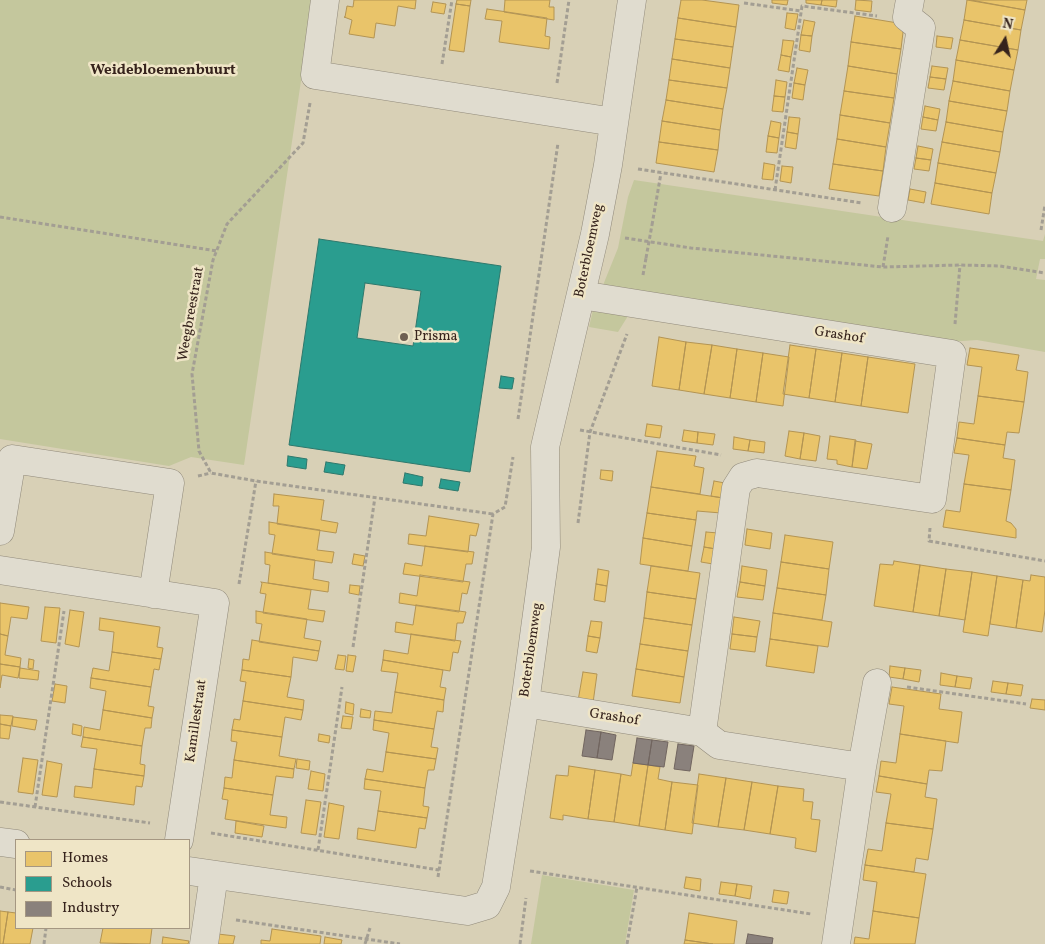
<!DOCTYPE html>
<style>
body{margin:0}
#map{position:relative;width:1045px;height:944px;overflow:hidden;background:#d8d0b6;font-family:Vollkorn,serif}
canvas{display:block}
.legend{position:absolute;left:15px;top:839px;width:175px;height:90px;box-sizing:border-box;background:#efe5c6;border:1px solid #a59782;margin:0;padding:6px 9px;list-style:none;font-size:15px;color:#36231c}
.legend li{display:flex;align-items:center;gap:10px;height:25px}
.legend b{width:25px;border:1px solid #a59782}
.north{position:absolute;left:980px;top:15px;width:50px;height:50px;-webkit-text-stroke:4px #efe5c6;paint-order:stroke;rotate:10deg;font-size:14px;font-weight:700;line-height:20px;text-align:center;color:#36231c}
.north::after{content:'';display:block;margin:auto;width:18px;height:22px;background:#36231c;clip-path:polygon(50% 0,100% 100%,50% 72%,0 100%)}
</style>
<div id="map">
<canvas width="1045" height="944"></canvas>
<ul class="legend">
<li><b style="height:14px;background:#e9c46a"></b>Homes</li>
<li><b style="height:14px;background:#2a9d8f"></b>Schools</li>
<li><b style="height:14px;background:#8a817c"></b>Industry</li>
</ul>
<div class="north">N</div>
</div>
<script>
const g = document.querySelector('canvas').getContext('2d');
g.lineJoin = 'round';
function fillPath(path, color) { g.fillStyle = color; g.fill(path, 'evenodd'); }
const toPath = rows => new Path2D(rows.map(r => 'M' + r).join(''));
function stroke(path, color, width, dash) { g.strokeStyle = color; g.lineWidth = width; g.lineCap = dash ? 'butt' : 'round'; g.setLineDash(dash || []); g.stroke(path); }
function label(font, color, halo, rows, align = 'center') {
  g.font = font + ' Vollkorn,serif'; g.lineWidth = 5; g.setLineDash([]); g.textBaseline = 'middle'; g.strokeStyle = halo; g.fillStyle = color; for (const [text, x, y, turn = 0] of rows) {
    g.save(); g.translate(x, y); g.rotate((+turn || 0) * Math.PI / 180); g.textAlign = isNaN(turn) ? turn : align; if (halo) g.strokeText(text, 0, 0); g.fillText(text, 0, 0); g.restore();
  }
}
const green = toPath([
 [0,0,313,0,244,465,191,457,169,466,0,439],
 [634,180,1043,241,1045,234,1045,259,1040,259,1036,279,1045,280,1045,352,977,340,947,342,641,295,618,332,589,327,593,310,618,248,628,197],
 [542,875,634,890,625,944,531,944]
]);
const homes = toPath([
 [354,0,416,0,415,9,398,6,395,26,376,23,374,38,349,34,352,20,344,17,345,17,347,6,353,7,354,0],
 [457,0,471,0,470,6,456,4,457,0],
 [505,0,550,0,549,7,554,7,554,20,504,12,505,0],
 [681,0,702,0,739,5,736,27,678,18,681,0],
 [772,0,788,0,787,5,772,3,772,0],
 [806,0,822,0,821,5,806,3,806,0],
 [822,0,837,0,836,7,821,5,822,0],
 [856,0,872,1,871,12,855,10,856,0],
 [967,0,1025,10,1021,30,964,20,967,0],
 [971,0,1027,0,1025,10,971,0],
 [433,2,446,4,444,14,431,12,433,2],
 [456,4,470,6,464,52,449,50,456,4],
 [487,9,547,18,545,36,550,37,549,49,499,42,502,21,485,19,487,9],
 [787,13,798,14,795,30,785,28,787,13],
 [855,16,904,24,901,49,851,42,855,16],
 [678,18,736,27,733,47,675,39,678,18],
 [804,20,815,22,812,36,801,35,804,20],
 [964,20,1021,30,1018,50,960,40,964,20],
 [801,35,812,36,810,52,799,50,801,35],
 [937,36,953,38,951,49,936,47,937,36],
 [675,39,733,47,730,68,672,59,675,39],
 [783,40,794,41,791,57,781,55,783,40],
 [960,40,1018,50,1014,70,956,60,960,40],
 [851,42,901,49,897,74,848,66,851,42],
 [781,55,791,57,789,72,778,70,781,55],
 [672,59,730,68,727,88,669,80,672,59],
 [956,60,1014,70,1010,91,953,81,956,60],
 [848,66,897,74,894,98,844,91,848,66],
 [932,66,948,68,946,79,930,77,932,66],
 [797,68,808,70,805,85,794,83,797,68],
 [930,77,946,79,944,90,928,88,930,77],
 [669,80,727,88,723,109,666,100,669,80],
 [776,80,787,82,785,97,774,96,776,80],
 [953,81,1010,91,1007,111,949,101,953,81],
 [794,83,805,85,803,100,792,98,794,83],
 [844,91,894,98,890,123,840,115,844,91],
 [774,96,785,97,783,112,772,111,774,96],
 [666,100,723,109,720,130,662,121,666,100],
 [949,101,1007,111,1003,132,946,122,949,101],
 [925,106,940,109,938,120,923,117,925,106],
 [840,115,890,123,886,147,837,139,840,115],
 [789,117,800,118,798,134,787,132,789,117],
 [923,117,938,120,936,131,921,129,923,117],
 [662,121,720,130,718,150,659,142,662,121],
 [771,121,781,123,779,138,768,136,771,121],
 [946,122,1003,132,1000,152,942,142,946,122],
 [787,132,798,134,796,149,785,147,787,132],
 [768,136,779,138,777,153,766,152,768,136],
 [837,139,886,147,883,171,833,164,837,139],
 [659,142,718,150,714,172,656,163,659,142],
 [942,142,1000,152,996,173,938,163,942,142],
 [918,146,933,149,931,160,916,158,918,146],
 [916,158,931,160,929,171,914,169,916,158],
 [764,163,775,165,773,180,762,179,764,163],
 [938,163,996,173,992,193,935,183,938,163],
 [833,164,883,171,879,196,829,189,833,164],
 [782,166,793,167,791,183,780,181,782,166],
 [935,183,992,193,989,214,931,204,935,183],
 [910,189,926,192,924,203,908,200,910,189],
 [659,337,686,342,679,390,652,386,659,337],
 [686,342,712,345,704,394,679,390,686,342],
 [712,345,737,349,730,398,704,394,712,345],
 [790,345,816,349,809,398,783,394,790,345],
 [970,348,1019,355,1016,370,1028,372,1024,402,978,396,982,367,967,365,970,348],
 [737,349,763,353,756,402,730,398,737,349],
 [816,349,842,353,835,402,809,398,816,349],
 [763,353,789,357,783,406,756,402,763,353],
 [842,353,868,357,861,406,835,402,842,353],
 [868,357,915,364,908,413,861,406,868,357],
 [978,396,1024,402,1019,433,1007,432,1005,445,957,438,959,422,974,424,978,396],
 [647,424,662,426,660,438,645,436,647,424],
 [684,430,698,432,697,443,682,441,684,430],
 [789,431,804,433,800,459,785,456,789,431],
 [698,432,715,434,713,445,697,443,698,432],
 [804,433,820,436,816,461,800,459,804,433],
 [830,436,856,440,852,467,837,464,837,460,827,459,830,436],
 [734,437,750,440,748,451,733,449,734,437],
 [957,438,1005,445,1003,458,1015,460,1011,490,964,484,969,455,954,453,957,438],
 [750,440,765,442,764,453,748,451,750,440],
 [855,441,872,444,867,469,852,467,855,441],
 [657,451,696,456,694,466,704,468,700,494,651,487,657,451],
 [601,470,613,471,612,481,600,479,601,470],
 [714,481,725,483,723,498,711,496,714,481],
 [964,484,1011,490,1006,521,1011,523,1016,529,1016,538,943,527,946,510,960,512,964,484],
 [651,487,723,498,721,513,697,511,696,520,647,513,651,487],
 [274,494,324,500,321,520,338,523,336,533,277,524,279,506,273,506,274,494],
 [647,513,696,520,692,546,643,538,647,513],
 [429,516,479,524,476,536,470,535,468,552,408,544,409,534,426,536,429,516],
 [269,522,320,530,317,550,334,552,332,563,272,554,275,535,269,534,269,522],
 [747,529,772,533,770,549,745,545,747,529],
 [706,532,718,533,716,549,704,547,706,532],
 [785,535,833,542,829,569,781,562,785,535],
 [643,538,692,546,688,571,640,564,643,538],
 [425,546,474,552,472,564,466,564,463,582,403,574,405,563,422,566,425,546],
 [704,547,716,549,713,564,701,562,704,547],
 [265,552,315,560,313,579,329,582,328,592,268,583,270,565,265,564,265,552],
 [354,554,365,556,363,566,352,564,354,554],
 [894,561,920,565,913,612,874,606,880,564,893,565,894,561],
 [781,562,829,569,826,595,777,588,781,562],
 [920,565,946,569,939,616,913,612,920,565],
 [651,566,700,573,696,599,647,592,651,566],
 [742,566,767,570,765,586,740,582,742,566],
 [598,569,609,571,607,586,596,584,598,569],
 [946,569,972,572,965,620,939,616,946,569],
 [972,572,997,576,988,636,963,632,972,572],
 [420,575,470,582,467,594,462,593,459,612,399,603,400,593,417,596,420,575],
 [1031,575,1045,577,1045,610,1042,632,1016,628,1023,580,1030,581,1031,575],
 [997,576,1023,580,1016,628,990,624,997,576],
 [261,582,311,590,308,609,325,611,323,622,263,613,266,594,260,593,262,583,261,582],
 [740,582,765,586,763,600,737,597,740,582],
 [596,584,607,586,605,602,594,600,596,584],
 [350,585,360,586,359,595,349,593,350,585],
 [777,588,826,595,822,620,773,613,777,588],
 [647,592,696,599,692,625,644,618,647,592],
 [0,603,29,607,27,619,11,617,8,636,0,634,0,603],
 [416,605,466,612,463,623,457,623,455,641,395,632,396,622,413,625,416,605],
 [45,607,60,608,56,643,41,641,45,607],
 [70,610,84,612,79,647,65,644,70,610],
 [256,611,307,619,304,638,321,641,319,651,259,642,262,624,256,623,256,611],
 [773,613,832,622,828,647,770,639,773,613],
 [734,617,760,621,757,637,732,634,734,617],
 [100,618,160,627,157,647,163,648,161,659,112,652,114,632,99,630,100,618],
 [644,618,692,625,688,651,640,644,644,618],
 [591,621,602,622,600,638,588,636,591,621],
 [0,634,8,636,5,655,21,658,20,667,0,664,0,634],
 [411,634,461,641,458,653,453,652,450,671,383,660,384,650,408,654,411,634],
 [732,634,757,637,755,652,730,649,732,634],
 [588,636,600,638,597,653,586,651,588,636],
 [770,639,818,646,814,673,766,666,770,639],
 [252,640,319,651,317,661,293,657,291,677,242,670,243,659,249,660,252,640],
 [640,644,688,651,684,677,636,669,640,644],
 [112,652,161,659,159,670,154,669,151,687,91,678,93,668,109,671,112,652],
 [338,655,346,656,344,670,335,669,338,655],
 [348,655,356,656,353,672,346,671,348,655],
 [29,659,34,660,33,669,28,668,29,659],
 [383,660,443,670,440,687,446,688,444,700,395,692,398,673,381,671,383,660],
 [0,664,20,667,18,678,2,675,0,688,0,664],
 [890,666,905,668,903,679,889,677,890,666],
 [20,668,39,671,38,680,19,678,20,668],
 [905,668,921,670,919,682,903,679,905,668],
 [636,669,684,677,680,703,632,696,636,669],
 [242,670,291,677,287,697,304,700,303,710,243,701,246,682,240,681,242,670],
 [583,672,597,674,593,703,578,701,583,672],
 [941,673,957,676,955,687,940,685,941,673],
 [957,676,972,678,970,689,955,687,957,676],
 [91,678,151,687,148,706,154,707,152,718,103,710,106,691,90,688,91,678],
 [993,681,1008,683,1006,694,991,692,993,681],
 [1008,683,1023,685,1021,696,1006,694,1008,683],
 [55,684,67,686,65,703,52,701,55,684],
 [892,687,941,694,939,709,962,712,958,743,900,734,904,706,889,704,892,687],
 [395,692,444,700,443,712,437,711,434,729,374,720,375,711,392,713,395,692],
 [1032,699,1045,700,1045,710,1030,708,1032,699],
 [243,701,303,710,301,720,285,717,282,737,232,730,234,719,240,720,243,701],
 [346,702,354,704,353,715,345,713,346,702],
 [361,709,371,711,370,718,360,717,361,709],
 [103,710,152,718,151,728,145,728,142,746,83,737,84,727,100,730,103,710],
 [0,715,13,716,11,726,0,724,0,715],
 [343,716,353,717,351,729,341,728,343,716],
 [13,717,37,720,35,730,12,726,13,717],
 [374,720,434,729,431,747,438,748,436,759,386,752,389,733,373,730,374,720],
 [0,724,11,726,9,739,0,738,0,724],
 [73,724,82,726,81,736,72,734,73,724],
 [232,730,282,737,279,756,296,759,294,769,234,760,237,742,231,741,232,730],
 [319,734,330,736,329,743,318,741,319,734],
 [900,734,946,741,942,771,929,770,927,784,879,776,881,761,896,763,900,734],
 [83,737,142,746,140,764,145,765,144,776,94,769,97,749,81,747,83,737],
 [386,752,436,759,434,770,428,770,425,788,365,779,367,769,383,772,386,752],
 [23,758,38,760,33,794,18,792,23,758],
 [297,759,310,761,309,770,296,768,297,759],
 [234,760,294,769,293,778,276,776,273,795,224,788,225,777,232,778,234,760],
 [47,761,62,764,57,797,42,795,47,761],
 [633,763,648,765,639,826,614,822,621,774,631,776,633,763],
 [648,765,660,767,658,779,672,782,665,830,639,826,648,765],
 [569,766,595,770,588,819,563,815,563,820,550,818,556,775,568,776,569,766],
 [94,769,144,776,142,787,136,786,134,805,74,797,75,786,92,788,94,769],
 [595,770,621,774,614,822,588,819,595,770],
 [311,771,325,774,323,791,308,789,311,771],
 [699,774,726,778,718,827,692,823,699,774],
 [879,776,927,784,925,797,937,799,933,829,886,823,891,794,876,792,879,776],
 [726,778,752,782,744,830,718,827,726,778],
 [365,779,425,788,423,806,429,807,427,818,378,811,381,791,364,789,365,779],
 [672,782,698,785,692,834,665,830,672,782],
 [752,782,778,786,770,834,744,830,752,782],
 [778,786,804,789,803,801,813,802,811,819,820,820,816,852,795,848,796,838,770,834,778,786],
 [224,788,273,795,270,815,287,817,286,828,225,819,228,800,222,799,224,788],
 [306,800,321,802,316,835,301,833,306,800],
 [329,803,344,806,339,839,324,837,329,803],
 [378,811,427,818,425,829,419,828,416,848,357,839,358,828,375,831,378,811],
 [236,821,264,826,262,837,235,833,236,821],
 [886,823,933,829,928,860,916,858,914,872,865,865,868,849,882,851,886,823],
 [865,865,926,874,919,918,873,911,877,882,863,880,865,865],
 [686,877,701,879,700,891,684,888,686,877],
 [721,882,737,884,735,896,719,894,721,882],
 [737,884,752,886,750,899,735,896,737,884],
 [774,890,789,892,787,904,772,902,774,890],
 [0,911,8,912,3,944,0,944,0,911],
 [873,911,919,918,915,944,854,944,855,937,869,939,873,911],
 [8,912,16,913,16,928,33,928,30,944,3,944,8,912],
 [689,913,737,921,734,944,713,944,685,940,689,913],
 [103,928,152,928,150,944,100,943,103,928],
 [272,929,321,936,320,944,261,944,261,940,270,941,272,929],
 [218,934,235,936,233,944,217,944,218,934],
 [163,937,189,941,188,944,162,944,163,937],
 [325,937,342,940,341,944,324,944,325,937],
 [685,940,713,944,684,944,685,940]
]);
const schools = toPath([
 [319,239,501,266,470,472,289,445,319,239],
 [365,283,421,291,413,346,357,338,365,283],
 [501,376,514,378,512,389,499,388,501,376],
 [288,456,307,459,306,469,287,466,288,456],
 [326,462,345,465,343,475,324,472,326,462],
 [405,473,423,477,422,486,403,483,405,473],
 [441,479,460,482,458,491,439,488,441,479]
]);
const industry = toPath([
 [586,730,601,732,597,758,582,756,586,730],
 [601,732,616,735,612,760,597,758,601,732],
 [637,738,652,740,648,765,633,763,637,738],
 [652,740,668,742,664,767,648,765,652,740],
 [678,744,694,746,690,771,674,769,678,744],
 [748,934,773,938,772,944,746,944,748,934]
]);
const path = toPath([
 [744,3,801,11],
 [442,64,452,0],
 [557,83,569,0],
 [310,103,303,143,227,224,213,260,192,374,199,451,211,473,256,481,493,514],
 [638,169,862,203],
 [775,190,802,6,877,16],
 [0,217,217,251],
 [652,225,661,173],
 [1041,230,1045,205],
 [625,238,691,248,883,267,960,265,1000,266,1045,273],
 [883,267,888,236],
 [643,275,646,258],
 [955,324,960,265],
 [518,419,558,143],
 [580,430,721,455],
 [198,476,211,473],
 [578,523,590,432,627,334],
 [930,528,929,541,1045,561],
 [239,584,256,481],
 [353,647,375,497],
 [907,687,1026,704],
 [0,802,150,823],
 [35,807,64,611],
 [211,833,439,870],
 [318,850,342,687],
 [530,871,811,914],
 [438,877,493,514,505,507,513,457],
 [0,887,16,890],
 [236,920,400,944],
 [44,944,46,928],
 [365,944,370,928],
 [520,944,526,898],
 [627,944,637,887]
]);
const minor = toPath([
 [325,0,315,75,614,122],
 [892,208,921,28,907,17,910,0],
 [581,295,952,354,932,499,757,473,743,477,736,488,702,732],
 [0,531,12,459,170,483,153,594],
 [0,570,215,603,179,840],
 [525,703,702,732,719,745,862,767],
 [0,842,16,844],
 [189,871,467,911,487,905,496,887,525,703,546,547,545,447,595,234,608,165,632,0],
 [204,944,214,875],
 [836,944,862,767,877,683]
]);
const pathBridge = toPath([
 [646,258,652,225]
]);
const markers = [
 [404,337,5,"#6f6052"]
];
const streetNames = [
 ["Boterbloemweg",590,251,-78],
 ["Weegbreestraat",192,314,-80],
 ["Grashof",839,336,9],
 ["Boterbloemweg",532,650,-82],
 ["Grashof",614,718,9],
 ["Kamillestraat",197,721,-82]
];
const poiNames = [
 ["Prisma",414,337]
];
const neighbourhoodNames = [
 ["Weidebloemenbuurt",163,71]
];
fillPath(green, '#c4c79d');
fillPath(homes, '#e9c46a');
stroke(homes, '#b39453', 1);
fillPath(schools, '#2a9d8f');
stroke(schools, '#2e786c', 1);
fillPath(industry, '#8a817c');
stroke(industry, '#71655f', 1);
stroke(minor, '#918a7b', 29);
stroke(path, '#a39e93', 3, [4, 2.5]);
stroke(minor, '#e0dccf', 28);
stroke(pathBridge, '#a39e93', 3, [4, 2.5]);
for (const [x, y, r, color] of markers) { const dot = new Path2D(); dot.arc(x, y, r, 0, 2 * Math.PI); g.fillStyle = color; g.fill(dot); stroke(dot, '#efe5c6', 2); }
label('14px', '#36231c', '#efe5c6', streetNames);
label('14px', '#36231c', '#efe5c6', poiNames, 'left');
label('bold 15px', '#36231c', '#efe5c6', neighbourhoodNames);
</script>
